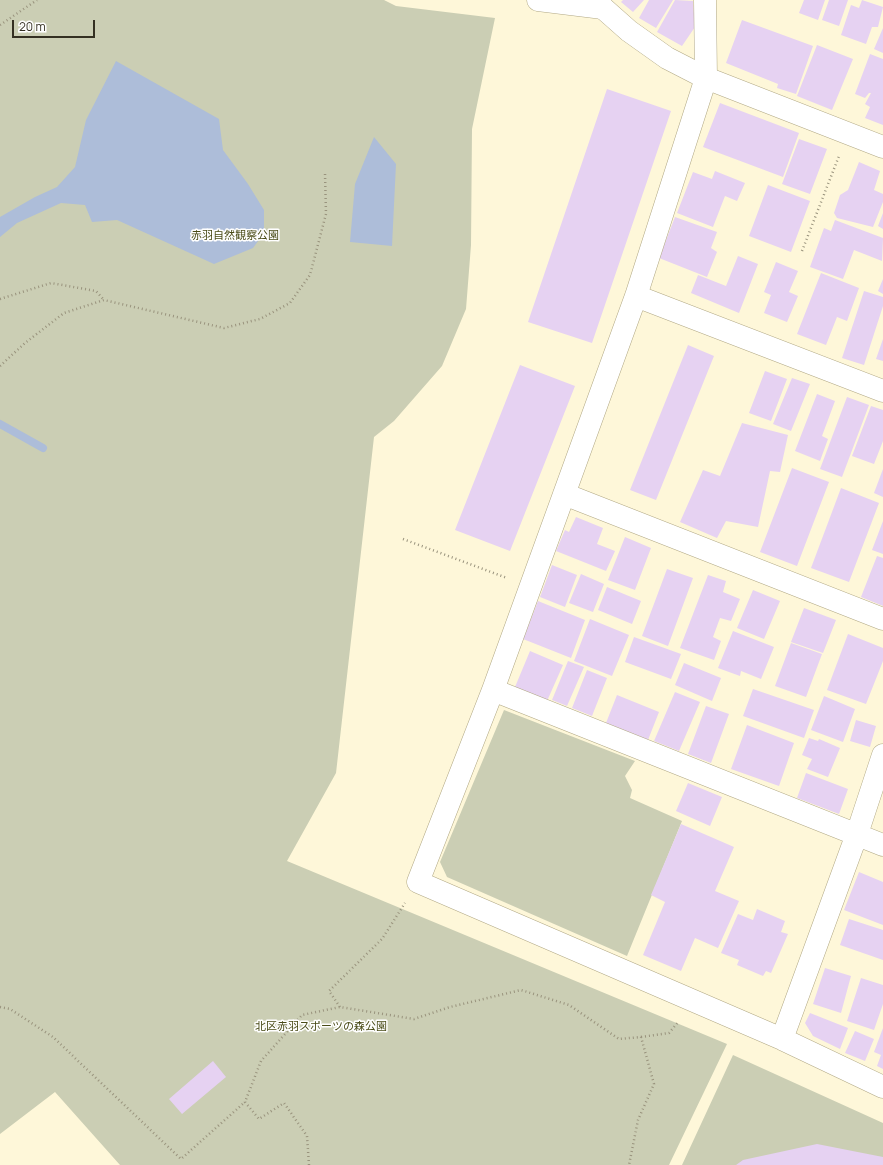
<!DOCTYPE html>
<meta charset="utf-8">
<style>
body{margin:0}
#map{position:relative;width:883px;height:1165px;overflow:hidden;background:#fef7d9;font-family:Manrope,sans-serif}
canvas{display:block}
.scale{position:absolute;left:12px;top:20px;width:83px;height:18px;box-sizing:border-box;border:2px solid #343022;border-top:0;padding-left:5px;font-size:12px;line-height:14px;white-space:nowrap;color:#343022;-webkit-text-stroke:3px #fff;paint-order:stroke}
</style>
<div id="map">
<canvas width="883" height="1165"></canvas>
<div class="scale">20 m</div>
</div>
<script>
const g = document.querySelector('canvas').getContext('2d');
g.lineJoin = 'round';
function fillPath(path, color) { g.fillStyle = color; g.fill(path, 'evenodd'); }
const toPath = rows => new Path2D(rows.map(r => 'M' + r).join(''));
function stroke(path, color, width, dash) { g.strokeStyle = color; g.lineWidth = width; g.lineCap = dash ? 'butt' : 'round'; g.setLineDash(dash || []); g.stroke(path); }
function label(font, color, halo, rows, align = 'center') {
  g.font = font + ' Manrope,"Noto Sans JP",sans-serif'; g.lineWidth = 3; g.setLineDash([]); g.textBaseline = 'middle'; g.strokeStyle = halo; g.fillStyle = color; for (const [text, x, y, turn = 0] of rows) {
    g.save(); g.translate(x, y); g.rotate((+turn || 0) * Math.PI / 180); g.textAlign = isNaN(turn) ? turn : align; if (halo) g.strokeText(text, 0, 0); g.fillText(text, 0, 0); g.restore();
  }
}
const green = toPath([
 [0,0,384,0,396,6,495,18,472,129,471,245,466,309,442,366,394,421,374,437,336,773,287,861,727,1044,669,1165,120,1165,55,1092,0,1134],
 [504,710,635,761,625,776,632,790,630,798,682,821,627,956,447,877,440,862],
 [733,1055,883,1123,883,1165,682,1165]
]);
const water = toPath([
 [116,61,219,119,223,150,248,184,264,210,264,233,253,248,214,264,117,220,92,222,85,205,61,203,17,223,0,237,0,217,35,197,57,187,75,167,86,120],
 [374,137,396,164,392,246,350,242,355,184]
]);
const stream = toPath([
 [0,424,43,448]
]);
const building = toPath([
 [623,0,644,0,633,12,621,2],
 [649,0,673,0,656,28,639,18],
 [675,0,693,1,695,27,682,46,657,32],
 [804,0,825,0,818,20,799,13],
 [829,0,848,0,839,26,822,20],
 [862,0,883,7,878,27,872,27,866,44,841,35,851,5,859,8],
 [742,20,813,46,796,94,777,88,778,84,726,63],
 [883,28,883,53,874,49],
 [817,45,853,59,832,110,797,96],
 [870,54,883,59,883,125,865,118,870,107,865,104,871,93,869,93,865,98,855,94],
 [607,89,671,111,592,343,528,322],
 [720,103,799,133,783,177,703,147],
 [799,139,827,149,810,194,782,184],
 [859,162,880,171,874,190,883,194,883,202,873,227,837,218,834,213,840,195,848,190],
 [715,171,745,183,737,201,725,196,713,227,677,213,693,172,712,179],
 [768,185,810,201,791,252,749,236],
 [883,213,883,229,878,226],
 [675,217,717,232,711,248,717,252,707,277,659,258],
 [835,220,883,238,882,261,854,250,843,279,810,267,824,228,831,231],
 [738,256,758,264,739,313,691,293,698,275,726,286],
 [776,262,798,271,789,292,798,296,787,322,764,313,771,295,764,292],
 [821,273,859,288,847,321,837,317,826,345,797,334],
 [883,279,883,294,878,291],
 [864,291,883,297,883,306,864,365,842,358],
 [883,339,883,361,876,359],
 [688,345,714,356,656,500,630,490],
 [520,365,575,386,510,551,455,530],
 [765,371,787,379,771,421,749,413],
 [792,378,810,384,791,431,773,424],
 [817,394,835,401,822,436,828,439,820,461,795,451],
 [847,397,869,405,842,477,820,469],
 [871,406,883,410,883,441,874,464,852,456],
 [742,423,788,435,780,472,770,471,758,527,726,521,717,538,680,522,703,470,720,476],
 [792,468,829,482,797,566,760,552],
 [883,469,883,497,874,493],
 [841,488,879,503,849,582,811,568],
 [576,517,603,528,597,544,615,551,606,571,556,551,565,530,569,532],
 [883,521,883,554,872,550],
 [625,537,651,548,635,590,608,580],
 [877,556,883,558,883,606,861,597],
 [552,565,577,575,565,607,540,597],
 [667,569,693,578,668,646,642,636],
 [581,574,604,584,593,612,569,603],
 [708,575,726,581,723,592,740,599,731,621,720,618,713,637,721,641,714,660,680,648],
 [607,587,641,601,632,624,598,610],
 [753,590,780,601,764,639,737,628],
 [538,601,585,620,571,658,523,639],
 [804,608,836,620,823,653,791,642],
 [590,619,629,635,612,676,574,661],
 [733,631,774,647,761,679,741,671,740,676,718,668],
 [848,634,883,648,883,661,866,704,827,690],
 [634,637,681,654,671,679,625,662],
 [791,643,822,654,806,697,775,686],
 [530,651,563,665,547,701,515,687],
 [568,661,584,667,567,706,552,700],
 [684,663,721,678,712,701,675,685],
 [587,670,607,678,592,716,572,708],
 [753,689,814,710,804,738,743,716],
 [675,692,700,702,679,751,654,741],
 [617,695,659,712,648,740,606,723],
 [824,696,855,709,843,742,811,730],
 [706,706,729,714,711,763,688,754],
 [856,720,876,726,870,747,850,741],
 [747,725,794,743,779,786,731,769],
 [809,738,818,741,819,739,840,748,828,777,807,769,812,759,802,755],
 [806,773,848,789,839,814,797,798],
 [688,783,722,797,710,826,676,811],
 [681,824,734,847,715,891,739,901,718,948,695,938,681,971,643,955,665,902,651,895],
 [859,872,883,882,883,925,844,910],
 [757,909,785,921,781,932,788,934,771,973,766,971,763,976,737,965,739,960,721,953,738,914,753,920],
 [849,919,883,930,883,960,840,945],
 [825,968,851,976,841,1013,813,1004],
 [861,978,883,985,883,1004,874,1030,847,1021],
 [810,1013,848,1028,840,1049,813,1036,805,1023],
 [883,1028,883,1069,877,1066,881,1055,874,1052],
 [855,1031,874,1039,865,1061,845,1053],
 [213,1061,226,1077,182,1114,169,1099],
 [817,1144,883,1157,883,1165,736,1165,743,1160]
]);
const path = toPath([
 [0,25,37,0],
 [802,251,839,156],
 [0,299,51,283,96,291,104,300],
 [0,366,25,343,64,313,104,300,224,328,260,319,290,303,310,275,326,214,325,173],
 [403,539,507,578],
 [0,1007,10,1009,53,1037,181,1159,245,1102],
 [340,1007,329,991,382,939,405,903],
 [641,1037,669,1033,679,1021],
 [309,1165,307,1136,284,1103,259,1119,245,1102,261,1061,302,1015,340,1007,414,1019,450,1007,521,990,569,1005,619,1039,641,1037,654,1084,638,1120,629,1165]
]);
const street = toPath([
 [538,0,603,8],
 [705,0,706,78,636,296,493,690,418,882,782,1039,883,1087],
 [636,296,883,391],
 [564,494,883,619],
 [493,690,883,845],
 [782,1039,857,834,883,755]
]);
const secondary = toPath([
 [594,0,629,31,667,58,706,78,883,147]
]);
const parkNames = [
 ["赤羽自然観察公園",235,236],
 ["北区赤羽スポーツの森公園",321,1027]
];
fillPath(green, '#cbceb4');
fillPath(water, '#adbdd9');
stroke(stream, '#adbdd9', 8);
fillPath(building, '#e6d2f2');
stroke(street, '#b1a885', 23);
stroke(secondary, '#b1a885', 23);
stroke(path, '#99937d', 2.5, [1, 3]);
stroke(street, '#fff', 22);
stroke(secondary, '#fff', 22);
label('11px', '#494b17', '#fff', parkNames);
</script>
